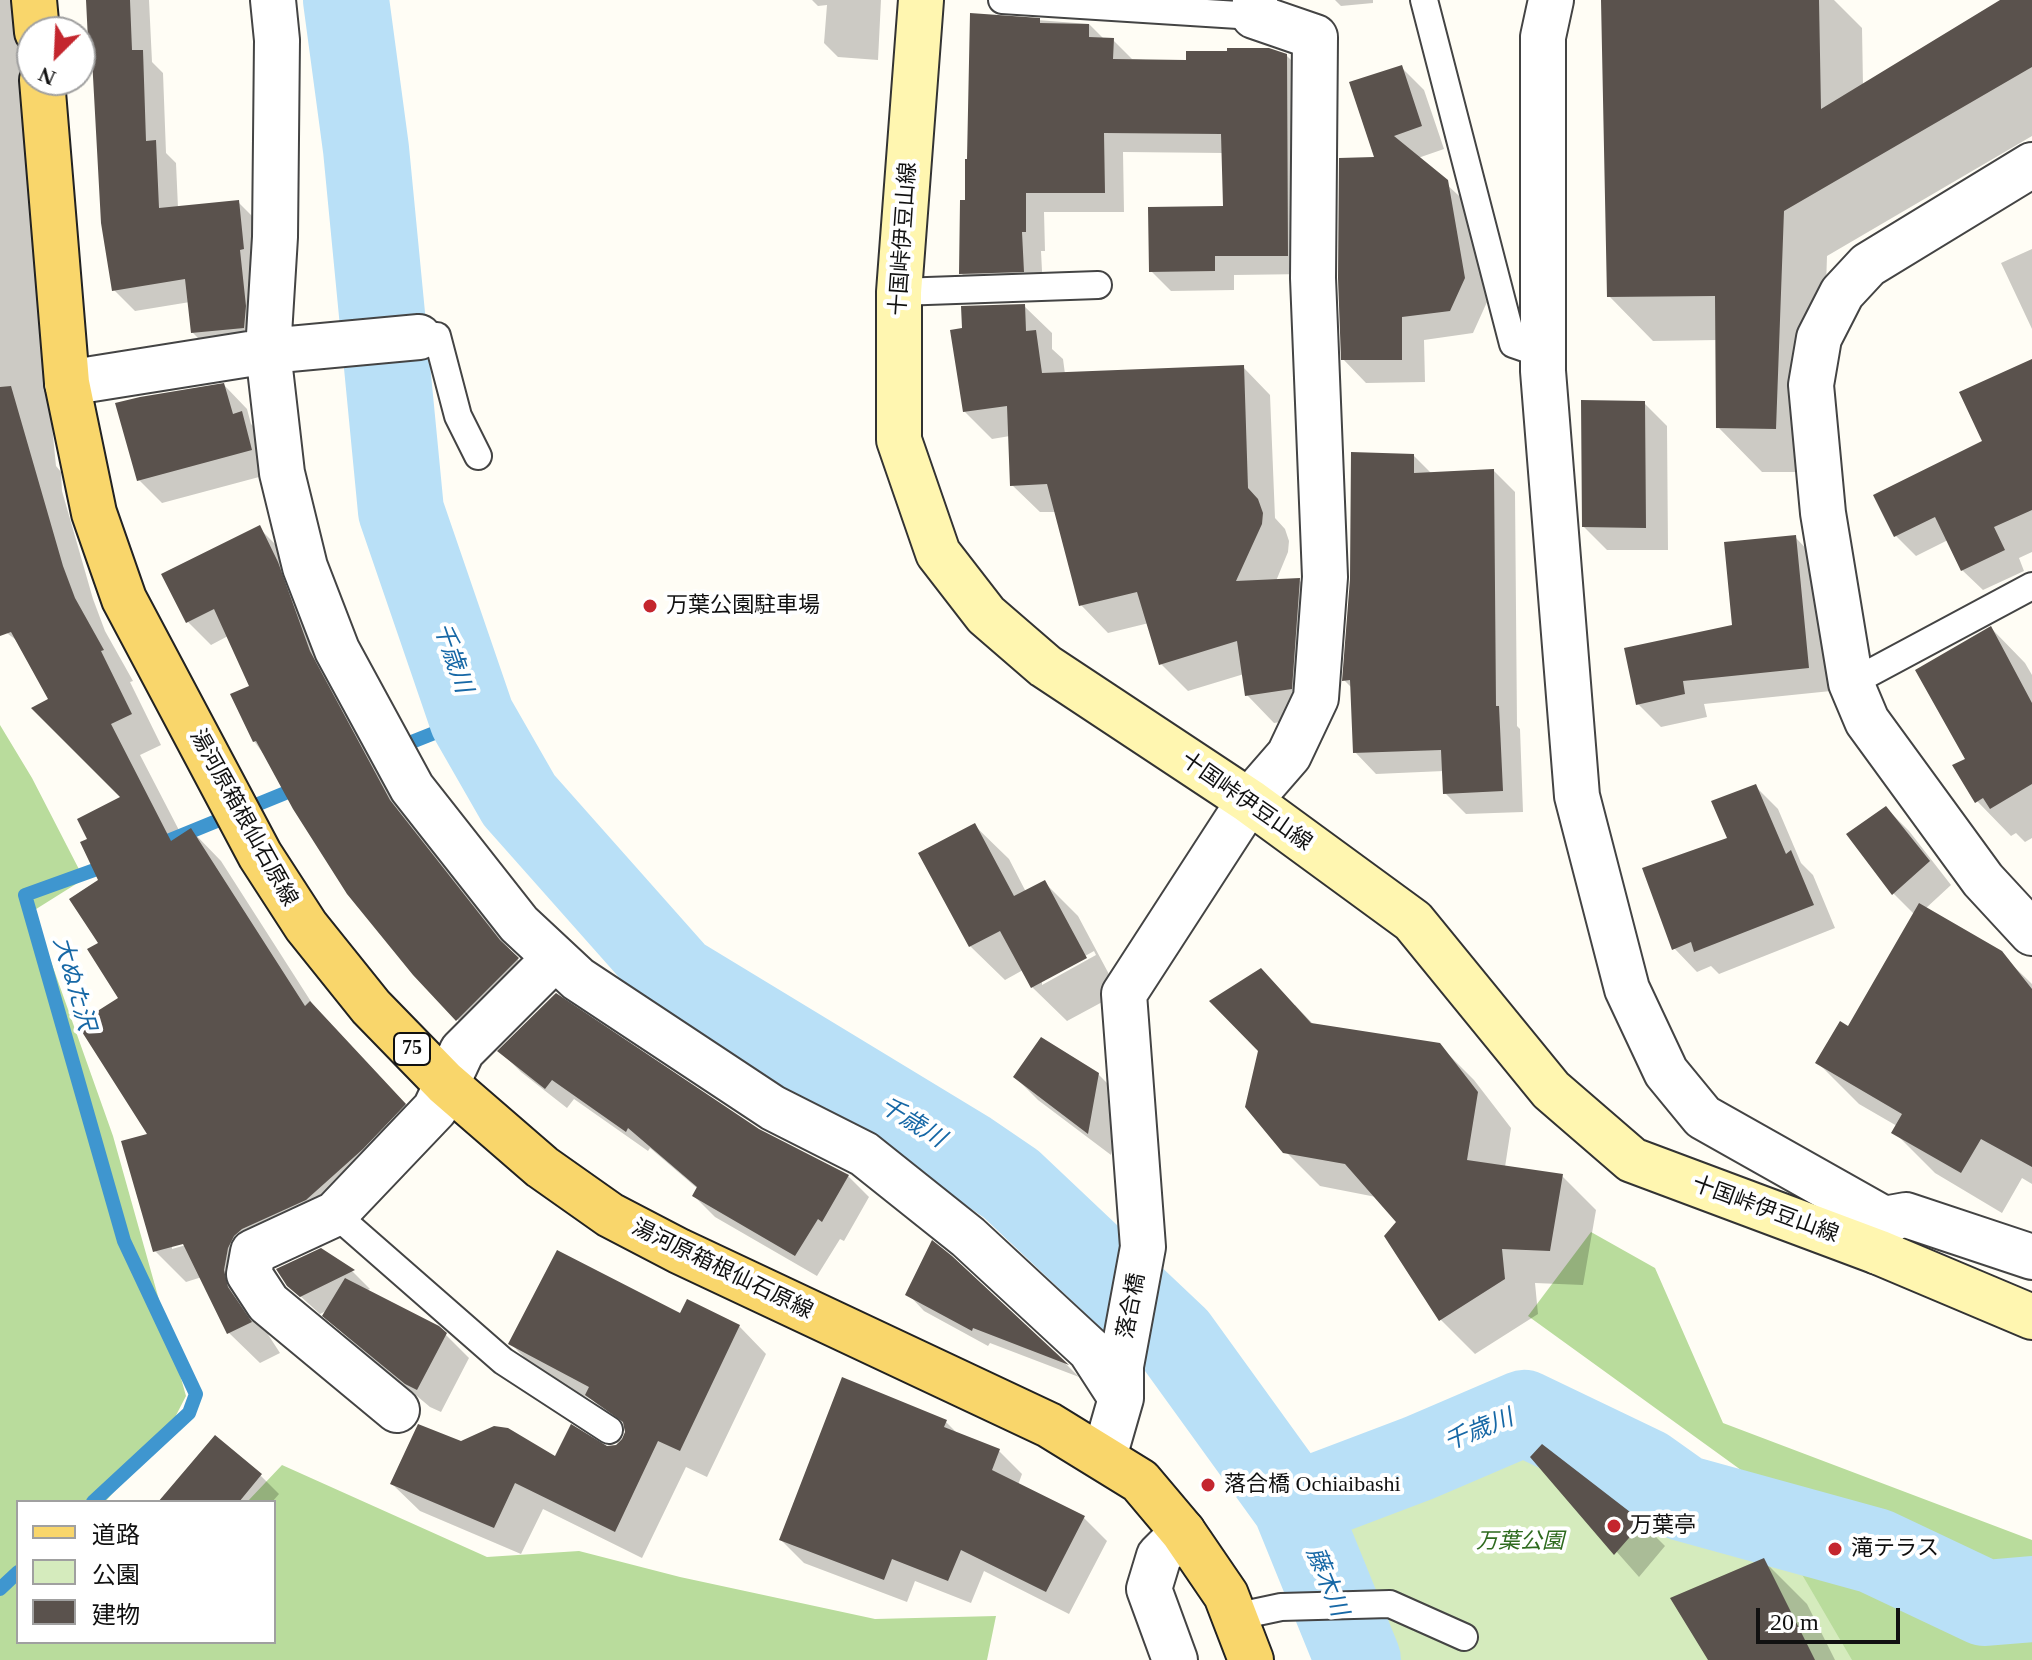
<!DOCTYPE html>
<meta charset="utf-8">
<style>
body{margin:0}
#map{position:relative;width:2032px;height:1660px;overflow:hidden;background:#fffdf5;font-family:"Times New Roman","Noto Sans JP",serif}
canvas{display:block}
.legend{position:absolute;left:16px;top:1500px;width:260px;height:144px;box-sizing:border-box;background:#fff;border:2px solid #a0a0a0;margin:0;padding:10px 14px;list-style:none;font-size:24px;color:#111}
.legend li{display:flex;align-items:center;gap:16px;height:40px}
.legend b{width:40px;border:2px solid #a0a0a0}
.north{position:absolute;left:16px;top:16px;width:80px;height:80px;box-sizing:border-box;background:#fff;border:2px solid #a0a0a0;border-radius:50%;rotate:204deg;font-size:22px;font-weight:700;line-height:32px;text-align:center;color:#111}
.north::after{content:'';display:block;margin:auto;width:28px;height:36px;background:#c4262e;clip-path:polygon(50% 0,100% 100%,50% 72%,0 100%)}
.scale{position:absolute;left:1756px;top:1608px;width:144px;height:36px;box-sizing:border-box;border:4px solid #111;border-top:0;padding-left:10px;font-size:24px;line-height:28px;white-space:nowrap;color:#111;-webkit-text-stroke:6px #fff;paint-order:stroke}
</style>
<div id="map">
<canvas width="2032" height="1660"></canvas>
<ul class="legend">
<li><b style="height:10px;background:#f9d66b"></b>道路</li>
<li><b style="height:22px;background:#d5ebbd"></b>公園</li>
<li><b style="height:22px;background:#5a524d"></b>建物</li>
</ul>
<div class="north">N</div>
<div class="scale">20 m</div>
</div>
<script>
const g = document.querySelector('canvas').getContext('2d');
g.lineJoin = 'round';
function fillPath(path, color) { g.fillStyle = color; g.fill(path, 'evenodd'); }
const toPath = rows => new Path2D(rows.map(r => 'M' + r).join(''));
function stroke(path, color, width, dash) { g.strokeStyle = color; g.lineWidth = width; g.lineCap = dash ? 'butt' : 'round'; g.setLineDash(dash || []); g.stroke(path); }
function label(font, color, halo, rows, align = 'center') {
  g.font = font + ' "Times New Roman","Noto Sans JP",serif'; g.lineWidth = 8; g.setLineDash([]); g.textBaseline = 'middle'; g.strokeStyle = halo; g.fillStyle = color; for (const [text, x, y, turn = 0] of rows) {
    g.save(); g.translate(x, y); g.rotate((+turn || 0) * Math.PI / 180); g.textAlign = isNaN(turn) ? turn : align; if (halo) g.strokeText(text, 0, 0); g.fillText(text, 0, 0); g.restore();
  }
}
const green = toPath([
 [1524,1413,1645,1471,1683,1498,1875,1551,2032,1660,1368,1660,1295,1505]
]);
const forest = toPath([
 [0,725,32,778,84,879,33,911,113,1136,186,1396,170,1427,105,1502,18,1502,18,1642,274,1642,274,1502,247,1502,282,1465,487,1557,579,1551,680,1577,875,1619,996,1616,987,1660,0,1660],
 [1591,1232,1655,1268,1723,1423,2032,1540,2032,1660,1852,1660,1741,1470,1528,1316]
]);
const shadow = toPath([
 [0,0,20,0,24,15,32,94,38,283,56,466,61,472,62,491,93,599,105,631,133,681,130,682,161,745,140,755,182,836,191,830,221,861,317,1011,435,1136,273,1259,258,1319,280,1353,260,1363,229,1333,202,1277,186,1282,155,1251,150,1135,121,999,100,943,101,881,90,839,123,798,51,700,19,642,0,628],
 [193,1243,172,1249,172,1245],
 [88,0,149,0,152,62,163,73,166,153,176,163,178,208,238,202,259,223,266,328,213,353,192,332,190,302,135,311,114,290],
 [812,0,881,0,878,60,838,57,824,43,827,5,818,6],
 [1335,0,1373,0,1373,3,1341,6],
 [1603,0,1834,0,1862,28,1863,86,2003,0,2032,0,2032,136,1827,256,1820,472,1762,472,1718,427,1718,340,1653,341,1609,296],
 [972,15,1089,24,1104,39,1113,40,1132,59,1188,63,1286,55,1306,75,1307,274,1234,275,1234,290,1171,291,1151,271,1225,208,1224,153,1123,152,1124,212,1044,212,1045,251,1041,251,1043,291,981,293,961,273,969,161],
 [1401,67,1424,90,1444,149,1418,158,1470,206,1487,302,1473,333,1424,340,1425,382,1366,383,1343,359,1377,159],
 [2032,249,2032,329,2001,263],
 [1024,306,1052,333,1052,349,1063,359,1065,374,1243,367,1270,395,1275,518,1285,529,1289,541,1288,552,1276,581,1299,580,1326,608,1318,716,1274,723,1247,695,1244,674,1188,691,1161,664,1149,623,1108,633,1081,605,1057,512,1040,512,1012,485,1010,436,992,439,964,411],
 [2032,361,2032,552,2019,558,2024,571,1983,590,1962,570,1948,540,1916,556,1896,536,1985,442],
 [224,385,247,409,251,424,264,437,274,473,162,503,139,480],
 [1644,403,1667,426,1668,550,1607,550,1584,527],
 [1414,456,1432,474,1494,471,1515,492,1517,726,1520,729,1523,812,1466,814,1445,793,1444,771,1376,774,1355,752,1353,689,1344,680],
 [259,528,282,551,332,677,413,826,519,961,541,983,480,1042,457,1019,254,741,252,687,228,636,211,645,188,622],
 [1795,537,1818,561,1831,691,1704,704,1707,717,1661,727,1638,704,1734,627],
 [1991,628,2025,663,2032,675,2032,838,2025,842,2016,833,2011,836,1977,801,1967,760],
 [1755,786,1778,809,1801,863,1813,875,1835,928,1719,974,1711,966,1697,972,1674,948],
 [1886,808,1909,831,1951,885,1925,909,2000,953,2032,984,2032,1184,2022,1178,2002,1213,1935,1173,1894,1132,1897,1126,1859,1104,1818,1063,1849,1029,1915,915,1894,894,1849,835],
 [974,825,1009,859,1026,892,1044,882,1078,916,1119,993,1067,1021,1032,987,1023,970,1005,980,970,946],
 [1094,951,1096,955,1042,985,1042,980],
 [1295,1005,1314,1025,1439,1045,1474,1080,1511,1128,1505,1167,1562,1176,1596,1210,1583,1285,1535,1283,1538,1314,1475,1354,1441,1320,1398,1222,1376,1197,1320,1186,1285,1151],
 [500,1051,848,1176,869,1197,844,1241,840,1239,817,1276,715,1217,694,1196,698,1189,650,1148,648,1151,574,1099,567,1108,521,1072],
 [1098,1074,1122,1098,1111,1155,1038,1100,1015,1077],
 [933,1244,1068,1366,1079,1377,990,1343,988,1346,924,1311,908,1294],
 [321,1250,353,1272,370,1289,366,1291,446,1335,469,1358,441,1412,430,1407,348,1338,325,1315,328,1310,320,1314,288,1285],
 [681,1316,739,1326,766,1354,707,1477,686,1467,642,1558,543,1509,521,1554,420,1511,392,1484,461,1443,556,1459,616,1446,624,1441,627,1431,592,1400,538,1371,511,1344],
 [946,1422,959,1435,999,1451,1022,1474,1018,1485,1083,1517,1107,1541,1069,1614,984,1571,971,1603,915,1581,907,1602,804,1563,781,1540],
 [1533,1457,1642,1523,1665,1546,1639,1577],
 [256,1471,279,1494,272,1502,161,1502],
 [1763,1560,1807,1604,1835,1660,1711,1660]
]);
const stream = toPath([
 [394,749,472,718],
 [153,847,300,787],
 [93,1502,189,1413,196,1394,124,1241,25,895,111,864],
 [0,1589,18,1572]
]);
const river = toPath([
 [346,0,366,149,401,511,472,718,519,800,677,978,967,1154,1011,1184,1175,1339,1295,1505,1419,1458,1524,1413,1645,1471,1683,1498,1875,1551,1985,1603,2032,1599],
 [1295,1505,1358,1660]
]);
const building = toPath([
 [86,0,130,0,132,50,143,50,146,141,156,140,159,208,239,200,244,249,240,250,246,306,244,328,191,333,185,279,112,291,101,223,91,40,88,40],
 [1601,0,1819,0,1821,109,2000,0,2032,0,2032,67,1784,211,1776,429,1716,428,1715,296,1607,297],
 [970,13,1040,18,1040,23,1089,24,1089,37,1114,38,1113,59,1186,60,1186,51,1227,51,1227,48,1269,48,1287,54,1288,256,1215,256,1215,271,1149,272,1148,207,1223,206,1221,134,1104,133,1105,193,1026,193,1026,232,1022,232,1024,272,959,274,960,200,965,200,965,159,967,159],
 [1402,65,1422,126,1394,136,1448,180,1465,278,1450,311,1402,317,1402,360,1341,360,1338,278,1339,158,1374,157,1349,82],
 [1025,304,1026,331,1036,330,1042,373,1244,365,1248,488,1258,499,1263,513,1262,524,1236,581,1300,578,1292,689,1245,696,1237,641,1159,665,1137,592,1079,606,1047,484,1010,486,1007,406,963,412,950,330,962,328,961,306],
 [2032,359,2032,510,1994,527,2005,550,1961,571,1935,517,1894,537,1873,495,1982,441,1959,392],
 [224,383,233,414,242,411,252,450,137,481,115,403,140,397],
 [11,386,63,566,75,598,104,650,101,651,132,714,111,724,171,841,191,828,305,1006,310,1001,406,1104,363,1149,306,1200,242,1229,234,1236,228,1248,224,1270,228,1287,252,1322,227,1334,183,1244,153,1252,121,1141,147,1134,77,1024,118,998,87,949,98,943,69,899,98,880,80,842,87,839,77,819,120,797,31,708,48,699,11,632,0,636,0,387],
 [1581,400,1645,401,1646,528,1582,527],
 [1351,452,1414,454,1414,473,1494,469,1496,706,1499,706,1503,791,1443,794,1441,750,1353,753,1350,680,1342,681,1350,579],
 [260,525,278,562,310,651,390,800,500,940,519,958,456,1021,413,975,347,894,293,809,256,741,253,742,230,694,249,686,214,609,186,623,161,574],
 [1796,535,1809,668,1683,681,1685,694,1636,705,1624,648,1732,625,1724,542],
 [1991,626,2032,703,2032,784,1990,809,1983,798,1975,803,1952,765,1965,759,1915,670],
 [1756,784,1786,854,1791,850,1814,905,1694,952,1691,942,1672,950,1642,868,1727,838,1711,801],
 [1886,806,1930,861,1892,895,1846,834],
 [975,823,1014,896,1045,880,1087,958,1031,988,1000,931,969,947,918,853],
 [1919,903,2002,951,2032,989,2032,1167,1981,1139,1961,1173,1891,1133,1902,1114,1815,1063,1840,1021,1848,1026],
 [1261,968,1311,1023,1440,1043,1478,1092,1467,1160,1563,1174,1550,1251,1502,1249,1505,1279,1439,1321,1384,1236,1396,1222,1345,1164,1283,1153,1245,1107,1258,1051,1209,1001],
 [556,993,759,1129,849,1175,822,1222,818,1219,795,1256,692,1196,697,1187,628,1128,626,1132,552,1080,545,1089,497,1051],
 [1041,1037,1099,1073,1088,1134,1013,1077],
 [932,1240,952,1256,1069,1365,973,1328,972,1331,905,1295],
 [321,1248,355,1270,300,1297,287,1286,276,1269],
 [557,1250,680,1313,687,1299,740,1325,680,1451,658,1441,615,1532,515,1483,494,1528,390,1484,418,1424,461,1441,494,1426,508,1428,555,1456,571,1424,607,1446,616,1445,622,1439,625,1432,623,1422,585,1395,589,1387,508,1344],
 [345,1278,439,1326,447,1333,417,1390,405,1384,322,1316],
 [842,1377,947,1420,944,1427,1000,1449,992,1470,1085,1516,1046,1592,961,1550,948,1581,892,1559,884,1580,779,1540],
 [215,1435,262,1474,239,1502,158,1502],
 [1542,1444,1643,1522,1614,1555,1530,1457],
 [1764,1558,1815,1660,1708,1660,1670,1598]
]);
const service = toPath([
 [1002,0,1254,16],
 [1424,0,1513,344,1542,354],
 [899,292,1098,285],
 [419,337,437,336,458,416,478,456],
 [1851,683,2032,586],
 [335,1214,503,1361,609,1430],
 [1234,1617,1281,1607,1390,1604,1464,1637]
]);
const minor = toPath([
 [273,0,277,40,275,237,268,351,282,473,305,567,337,650,412,788,519,924,578,979,773,1108,864,1154,968,1237,1090,1350,1121,1398],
 [1551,0,1543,37,1543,371,1577,796,1627,989,1666,1072,1703,1117,1884,1219,1878,1252],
 [2032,165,1868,265,1842,293,1819,338,1811,385,1823,513,1851,683,1867,721,1983,880,2032,933],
 [67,383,268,351,419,337],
 [1884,1219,1906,1215,2032,1257],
 [397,1410,268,1303,249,1274,253,1252,335,1214,435,1109,462,1051,555,958],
 [1104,1457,1121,1398,1121,1366,1143,1247,1124,994,1249,801,1289,755,1316,698,1325,577,1313,278,1315,37,1254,16,1255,0],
 [1175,1660,1149,1589,1159,1556,1183,1532]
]);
const secondary = toPath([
 [921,0,899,292,899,440,938,553,986,615,1045,666,1249,801,1413,921,1551,1090,1632,1160,1878,1252,2032,1317]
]);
const primary = toPath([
 [34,0,37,32],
 [42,80,67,383,94,513,124,599,260,855,306,926,371,1007,445,1083,542,1167,610,1215,679,1251,1049,1425,1140,1481,1183,1532,1226,1595,1251,1660]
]);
const markers = [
 [650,606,8,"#c4262e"],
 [1208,1485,8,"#c4262e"],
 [1614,1526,8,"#c4262e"],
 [1835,1549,8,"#c4262e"]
];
const shields = [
 [412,1049,36]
];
const shieldNames = [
 ["75",412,1049]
];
const streetNames = [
 ["十国峠伊豆山線",904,239,-86],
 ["十国峠伊豆山線",1246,802,35],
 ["湯河原箱根仙石原線",243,818,61],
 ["十国峠伊豆山線",1765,1210,20],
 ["湯河原箱根仙石原線",722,1270,26],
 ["落合橋",1132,1306,-79]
];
const poiNames = [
 ["万葉公園駐車場",666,606],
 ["落合橋 Ochiaibashi",1224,1485],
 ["万葉亭",1630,1526],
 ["滝テラス",1851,1549]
];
const parkNames = [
 ["万葉公園",1520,1542]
];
const waterNames = [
 ["千歳川",452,658,71],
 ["大ぬた沢",73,984,74],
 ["千歳川",912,1123,32],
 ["千歳川",1479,1431,-22],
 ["藤木川",1326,1582,68]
];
fillPath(green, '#d5ebbd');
fillPath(forest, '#b9dc9c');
fillPath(shadow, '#0003');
stroke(stream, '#3f96cf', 14);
stroke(river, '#b9e0f7', 86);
fillPath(building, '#5a524d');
stroke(service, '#444', 30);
stroke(minor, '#444', 48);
stroke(secondary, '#333', 48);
stroke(primary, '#222', 48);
stroke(service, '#fff', 26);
stroke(minor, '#fff', 44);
stroke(secondary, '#fff6b0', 44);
stroke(primary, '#f9d66b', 44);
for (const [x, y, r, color] of markers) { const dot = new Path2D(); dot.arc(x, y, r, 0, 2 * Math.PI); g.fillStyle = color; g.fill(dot); stroke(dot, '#fff', 3); }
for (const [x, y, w] of shields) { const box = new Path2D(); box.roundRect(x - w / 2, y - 16, w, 32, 6); g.fillStyle = '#fff'; g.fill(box); stroke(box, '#111', 2); }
label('bold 20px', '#111', null, shieldNames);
label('22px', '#111', '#fff', streetNames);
label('22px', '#111', '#fff', poiNames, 'left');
label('italic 22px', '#2f6b1f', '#fff', parkNames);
label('italic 24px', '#1768a6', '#fff', waterNames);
</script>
